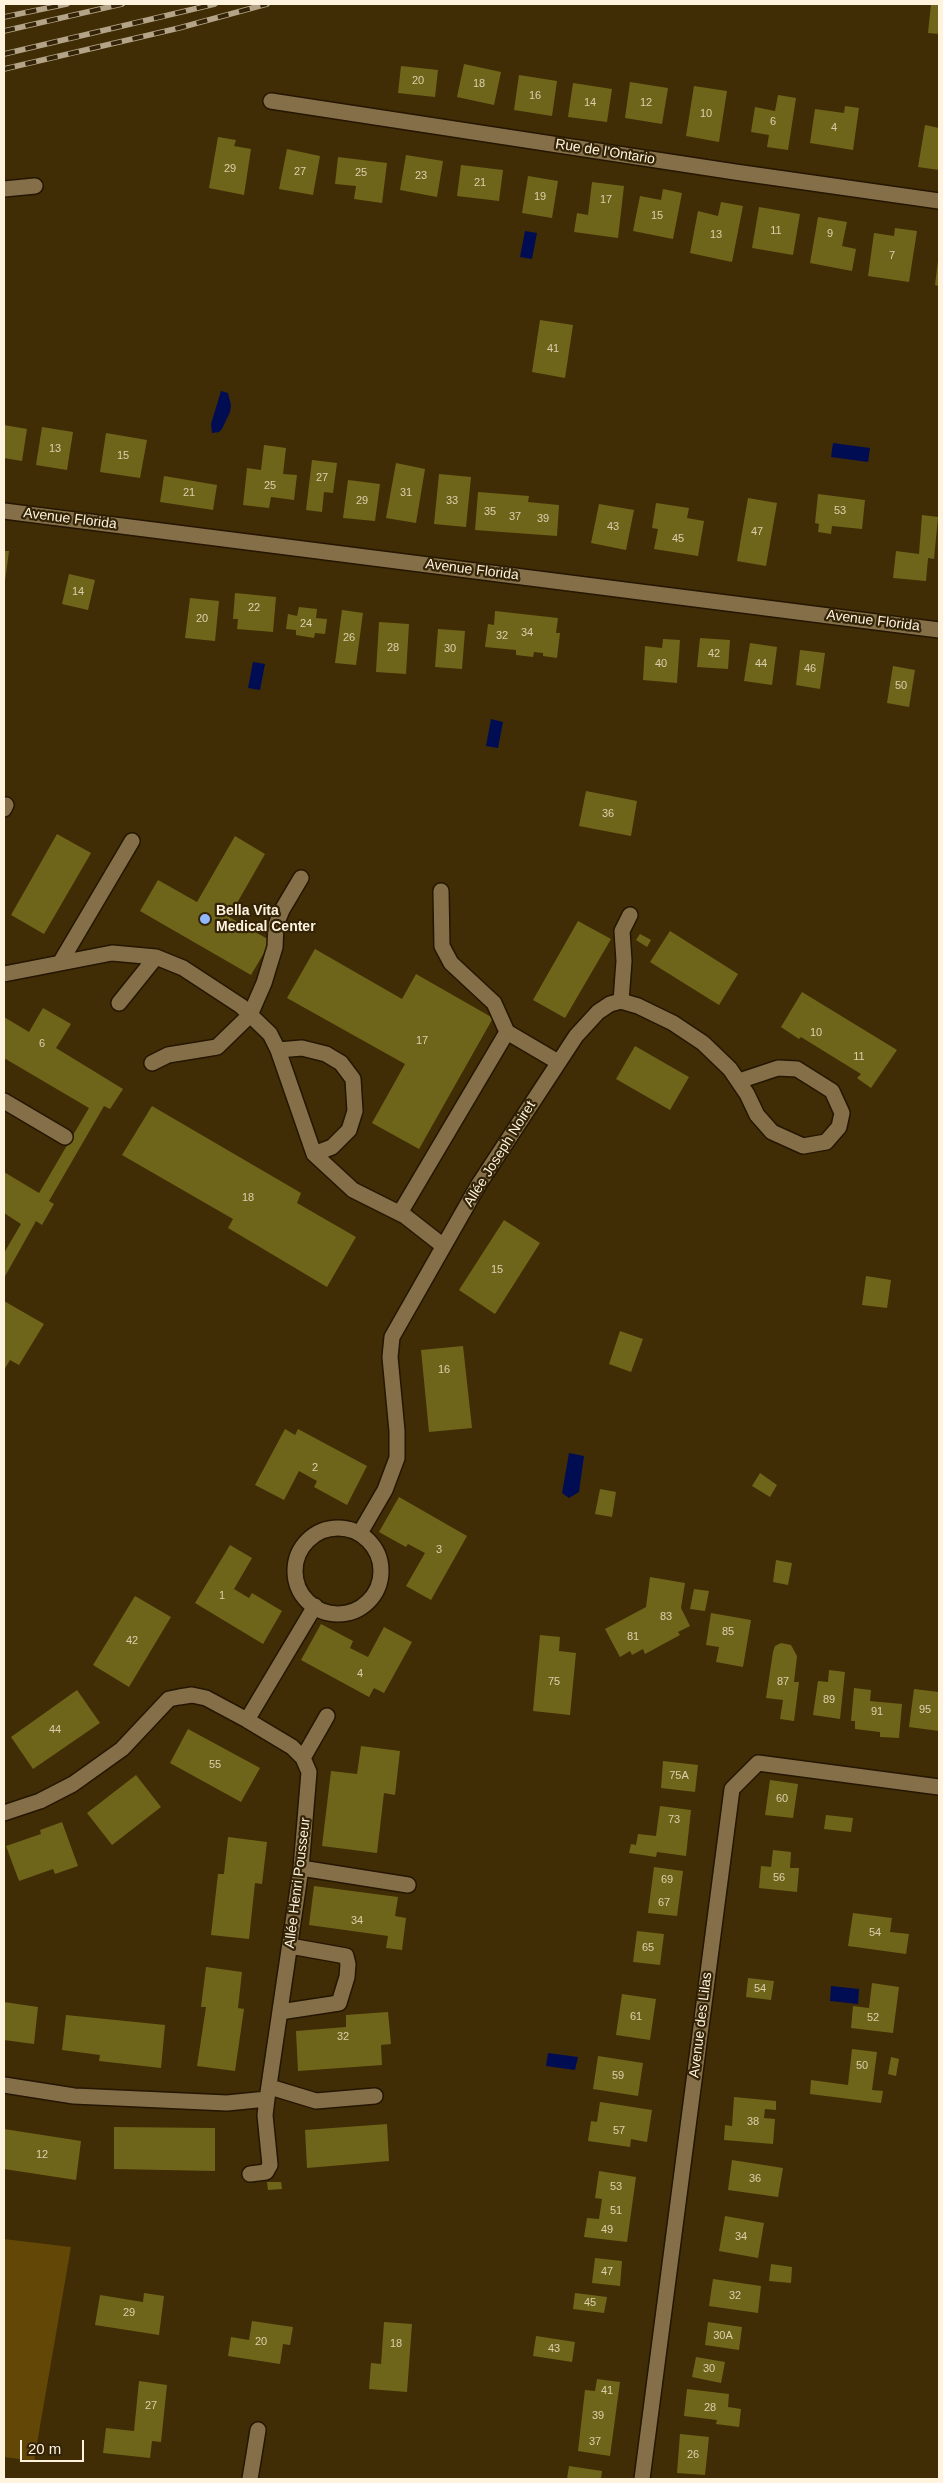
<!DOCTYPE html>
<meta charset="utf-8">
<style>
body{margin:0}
#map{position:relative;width:943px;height:2483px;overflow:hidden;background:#402d05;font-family:Arial,sans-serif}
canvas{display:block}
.frame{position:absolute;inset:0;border:5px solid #fff3de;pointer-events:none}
.scale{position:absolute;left:20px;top:2440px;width:64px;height:22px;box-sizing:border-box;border:2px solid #fff3de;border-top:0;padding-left:6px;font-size:15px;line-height:18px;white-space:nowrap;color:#fff3de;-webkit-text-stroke:4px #332407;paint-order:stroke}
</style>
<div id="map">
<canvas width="943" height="2483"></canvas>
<div class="frame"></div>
<div class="scale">20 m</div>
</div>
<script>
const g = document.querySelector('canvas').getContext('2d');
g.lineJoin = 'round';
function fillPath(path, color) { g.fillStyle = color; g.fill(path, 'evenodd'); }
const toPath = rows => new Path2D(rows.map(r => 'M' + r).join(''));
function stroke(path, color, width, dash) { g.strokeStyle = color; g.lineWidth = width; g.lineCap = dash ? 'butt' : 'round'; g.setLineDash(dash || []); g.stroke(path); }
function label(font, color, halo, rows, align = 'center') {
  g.font = font + ' Arial,sans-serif'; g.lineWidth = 4.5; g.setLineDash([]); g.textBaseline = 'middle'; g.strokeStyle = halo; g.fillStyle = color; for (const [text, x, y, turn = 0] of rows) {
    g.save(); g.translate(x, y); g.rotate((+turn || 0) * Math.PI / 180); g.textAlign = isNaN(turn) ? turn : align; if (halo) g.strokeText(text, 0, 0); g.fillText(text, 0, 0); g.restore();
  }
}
const green = toPath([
 [4,2239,71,2247,34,2461,4,2457]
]);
const water = toPath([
 [525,231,537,233,532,259,520,257],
 [221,391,228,393,231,405,230,412,222,429,219,432,212,433,211,424],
 [833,443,870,448,868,462,831,457],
 [253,662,265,664,260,690,248,688],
 [491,719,503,722,498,748,486,746],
 [569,1453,584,1456,579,1492,569,1498,562,1493],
 [831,1986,859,1989,858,2004,830,2001],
 [548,2053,578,2057,575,2070,546,2066]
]);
const building = toPath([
 [931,4,939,4,939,34,928,33],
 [464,64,501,72,494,105,457,97],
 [401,66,438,70,435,97,398,93],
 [519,75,557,81,552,116,514,110],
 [630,82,668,88,662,124,625,118],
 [573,83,612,89,607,122,568,117],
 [694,86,727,91,719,142,686,136],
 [778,95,796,98,788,150,767,147,769,135,751,132,755,107,775,111],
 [845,106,859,108,853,150,810,143,815,109,844,113],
 [925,125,939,128,939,170,918,167],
 [218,137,236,140,234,146,251,149,244,195,209,188],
 [287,149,320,156,313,195,279,189],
 [406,155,443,161,437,197,400,190],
 [338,157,387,163,382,203,354,199,356,186,335,184],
 [461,165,503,170,499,201,457,196],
 [528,176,558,181,552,218,522,213],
 [592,182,624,186,618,238,574,232,577,213,588,215],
 [663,189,682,193,673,239,633,231,640,196,661,200],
 [721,202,743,206,732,262,690,253,698,211,718,216],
 [759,207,800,214,793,255,752,248],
 [818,217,847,222,842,246,856,249,852,271,810,263],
 [895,228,917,231,909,282,868,276,874,233,894,236],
 [938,261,939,261,939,286,935,285],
 [540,320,573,325,565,378,532,372],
 [4,425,27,429,22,461,4,458],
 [42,427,73,432,67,470,36,465],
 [106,433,147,440,140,478,100,472],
 [264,445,286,448,283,474,297,475,294,500,271,497,269,508,243,505,247,468,261,470],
 [312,460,337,463,333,493,324,492,322,512,306,510],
 [396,463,425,469,416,523,386,518],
 [439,474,471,477,466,527,434,524],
 [164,476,217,485,213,510,160,502],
 [348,480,380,484,375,521,343,518],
 [478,492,529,496,528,502,559,505,557,536,475,530],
 [818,494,865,500,862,529,832,526,831,534,818,532,819,524,815,523],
 [748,498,777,503,766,566,737,561],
 [656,503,689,508,687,518,704,521,698,556,654,549,658,529,652,528],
 [599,504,634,510,626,550,591,543],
 [922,515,938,517,934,559,928,558,926,581,893,578,896,551,919,554],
 [4,551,9,551,5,581,4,581],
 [69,574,95,580,88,610,62,604],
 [235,593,276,597,273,632,237,629,238,619,233,619],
 [190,598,219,601,215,641,185,638],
 [299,607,317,609,316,618,327,619,325,634,315,633,314,638,296,635,296,630,286,629,288,614,297,616],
 [342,610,363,613,356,665,335,663],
 [495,611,558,618,556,633,560,633,557,658,543,656,543,653,534,652,533,657,516,655,516,650,485,647,488,624,494,625],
 [379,622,409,624,406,674,376,672],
 [438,629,465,631,462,669,435,667],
 [700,638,730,640,728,669,697,667],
 [663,639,680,640,677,683,643,680,645,646,662,648],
 [750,643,777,647,772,685,744,681],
 [800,650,825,653,820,689,796,685],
 [893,666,915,670,909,707,887,703],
 [586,791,637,801,631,836,579,826],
 [57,834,91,853,44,934,11,915],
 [235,836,265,854,229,917,271,941,251,975,140,911,158,880,197,902],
 [578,921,611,939,565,1018,533,1000],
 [670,931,738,974,719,1005,650,962],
 [640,934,651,940,647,947,636,940],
 [315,949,402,999,416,974,493,1018,419,1149,372,1123,405,1064,287,998],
 [802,992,897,1050,871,1088,857,1078,861,1074,801,1037,799,1039,781,1027],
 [43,1008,71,1024,56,1048,123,1089,110,1109,104,1106,49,1201,54,1204,42,1225,36,1221,4,1278,4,1253,21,1224,4,1213,4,1172,39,1193,89,1108,4,1058,4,1017,29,1032],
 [635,1046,689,1077,670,1110,616,1079],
 [152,1106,301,1193,297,1203,356,1237,327,1287,228,1228,233,1219,122,1155],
 [504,1220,540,1243,495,1314,459,1290],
 [866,1276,891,1280,887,1308,862,1305],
 [4,1301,44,1324,19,1365,10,1360,4,1370],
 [620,1331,643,1339,631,1372,609,1364],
 [463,1346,472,1428,429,1432,421,1350],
 [285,1429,295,1435,298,1429,367,1466,347,1505,314,1487,317,1481,299,1471,284,1500,255,1485],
 [760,1473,777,1485,770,1497,752,1486],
 [600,1489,616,1492,612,1517,595,1514],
 [399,1497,467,1536,431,1600,406,1586,425,1553,408,1544,406,1547,379,1532],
 [230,1545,252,1558,234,1589,249,1598,252,1593,282,1611,263,1644,195,1603],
 [776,1560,792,1563,788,1585,773,1582],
 [650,1577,685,1583,681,1608,690,1626,678,1632,680,1635,645,1654,643,1649,632,1655,630,1651,620,1657,605,1629,646,1607],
 [694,1589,709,1591,705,1611,690,1609],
 [135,1596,171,1617,129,1687,93,1665],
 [711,1613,751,1620,743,1667,716,1662,719,1647,706,1645],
 [321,1624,353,1641,350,1648,368,1657,384,1627,412,1642,384,1693,374,1688,369,1697,301,1660],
 [540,1635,560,1637,559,1651,576,1653,570,1715,533,1711],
 [781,1643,791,1645,797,1656,794,1682,799,1682,794,1721,780,1719,783,1700,766,1698,773,1652,775,1646],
 [829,1670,845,1672,840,1719,813,1715,818,1681,828,1682],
 [854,1688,871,1690,870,1701,902,1704,899,1738,880,1737,880,1732,855,1729,855,1721,851,1721],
 [914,1689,939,1692,939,1731,909,1727],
 [77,1690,100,1723,33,1769,11,1737],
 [188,1729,260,1768,241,1802,170,1763],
 [361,1746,400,1751,395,1795,384,1793,377,1853,322,1846,331,1771,357,1774],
 [663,1761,698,1765,695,1792,661,1788],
 [136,1775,161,1807,112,1845,87,1813],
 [770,1780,798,1784,793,1818,765,1815],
 [660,1806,691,1810,686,1856,657,1852,656,1857,629,1853,631,1844,636,1845,638,1834,656,1836],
 [826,1815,853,1818,851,1832,824,1829],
 [62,1822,78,1866,55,1874,53,1869,19,1881,6,1846,41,1834,40,1830],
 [228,1837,267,1842,262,1884,255,1883,249,1939,211,1935,218,1874,224,1874],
 [773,1850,791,1852,790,1868,799,1868,797,1892,759,1888,761,1866,771,1867],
 [654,1867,683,1871,677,1916,648,1913],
 [314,1886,398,1897,395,1916,406,1918,402,1950,386,1948,388,1936,309,1925],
 [853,1913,892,1918,890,1932,909,1934,906,1954,848,1946],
 [637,1931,664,1934,660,1965,633,1962],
 [206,1967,242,1972,238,2008,244,2009,235,2071,197,2066,206,2007,201,2007],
 [748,1978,774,1981,771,2000,746,1997],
 [872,1983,899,1987,893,2033,851,2028,853,2006,869,2008],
 [622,1994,656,1999,650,2040,616,2035],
 [4,2002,38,2007,34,2044,4,2040],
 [388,2012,391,2044,381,2045,382,2065,298,2071,296,2031,346,2027,346,2015],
 [66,2015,165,2025,161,2068,99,2061,100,2055,62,2050],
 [852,2049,877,2052,872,2090,883,2091,881,2103,810,2094,811,2080,848,2085],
 [598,2056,643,2063,638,2096,593,2089],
 [891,2057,899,2059,896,2076,888,2074],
 [734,2097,776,2101,776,2110,765,2109,764,2118,775,2119,773,2144,724,2140,725,2125,732,2126],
 [600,2102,652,2110,647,2142,631,2139,630,2147,588,2141,591,2121,597,2122],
 [387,2124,389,2161,307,2168,305,2130],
 [114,2127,215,2128,215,2171,114,2169],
 [4,2129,81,2141,76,2180,4,2169],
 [732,2160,783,2168,778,2197,728,2190],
 [599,2171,636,2177,627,2242,584,2237,587,2218,599,2219,602,2199,595,2198],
 [267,2182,281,2182,282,2189,268,2190],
 [725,2216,764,2223,758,2258,719,2251],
 [595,2258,622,2261,620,2286,592,2283],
 [771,2264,792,2267,791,2283,769,2281],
 [713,2279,761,2286,758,2313,709,2306],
 [144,2293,164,2296,159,2335,95,2325,100,2295,143,2302],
 [575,2293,607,2297,604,2313,573,2309],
 [252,2321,293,2327,290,2345,283,2344,280,2364,228,2356,231,2337,249,2340],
 [384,2322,412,2324,407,2392,369,2389,371,2363,381,2364],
 [708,2322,742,2327,739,2350,705,2345],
 [536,2336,575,2342,572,2362,533,2356],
 [696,2357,725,2362,721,2383,692,2377],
 [597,2379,620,2382,610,2456,578,2451,585,2390,595,2391],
 [139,2381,167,2385,161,2442,152,2441,150,2458,103,2453,106,2428,134,2431],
 [687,2389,729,2394,728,2407,741,2409,739,2427,716,2424,717,2420,684,2416],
 [680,2434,709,2437,705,2475,677,2473],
 [569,2466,602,2471,601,2479,567,2479]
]);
const minor = toPath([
 [271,101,735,172,939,201],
 [4,189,35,186],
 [4,511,939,630],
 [4,809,6,805],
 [441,891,442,946,451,963,494,1003,507,1032,558,1062],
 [60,963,132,841],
 [4,974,112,953,156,957,183,968,241,1006,270,1034,278,1050,314,1154,353,1190,405,1216,442,1245],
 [621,1001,624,961,622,931,630,915],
 [119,1003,156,957],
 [278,1050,302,1048,326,1054,341,1063,353,1079,355,1111,349,1130,332,1147,314,1154],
 [152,1063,168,1055,217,1047,250,1015,264,983,275,947,276,925,282,910,301,878],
 [4,1101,65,1137],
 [400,1213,507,1032],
 '295 1571a43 43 0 1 1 86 0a43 43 0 1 1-86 0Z',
 [360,1533,385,1490,397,1458,397,1431,390,1357,392,1337,479,1184,576,1036,598,1012,610,1004,621,1001,638,1006,673,1023,703,1043,730,1069,747,1094,757,1115,772,1132,803,1146,826,1142,839,1127,842,1113,832,1091,797,1069,778,1068,739,1081],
 [247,1720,315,1606],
 [303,1758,327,1716],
 [4,1813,40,1801,73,1784,122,1749,169,1699,179,1697,192,1695,206,1698,247,1720,292,1747,303,1758,309,1772,301,1868,267,2099,227,2103,74,2096,4,2085],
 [301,1868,408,1885],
 [280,2012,339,2003,347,1977,348,1964,346,1956,290,1946],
 [270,2087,316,2101,375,2096],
 [250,2174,266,2172,270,2165,265,2115,267,2099],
 [250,2479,258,2430],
 [642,2479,732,1789,758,1763,939,1787]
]);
const rail = toPath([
 [4,17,67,4],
 [4,31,122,4],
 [4,54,215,4],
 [4,69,179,28,267,4]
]);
const markers = [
 [205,919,6,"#91b8fd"]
];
const numberNames = [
 ["20",418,81],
 ["18",479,84],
 ["16",535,96],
 ["14",590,103],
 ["12",646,103],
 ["10",706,114],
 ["6",773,122],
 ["4",834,128],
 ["29",230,169],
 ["27",300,172],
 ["25",361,173],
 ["23",421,176],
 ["21",480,183],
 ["19",540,197],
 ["17",606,200],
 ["15",657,216],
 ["11",776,231],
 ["9",830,234],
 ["13",716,235],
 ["7",892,256],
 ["41",553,349],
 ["13",55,449],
 ["15",123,456],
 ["27",322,478],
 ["25",270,486],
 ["21",189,493],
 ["31",406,493],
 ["29",362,501],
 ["33",452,501],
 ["53",840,511],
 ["35",490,512],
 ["37",515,517],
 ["39",543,519],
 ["43",613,527],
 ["47",757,532],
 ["45",678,539],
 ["14",78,592],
 ["22",254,608],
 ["20",202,619],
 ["24",306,624],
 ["34",527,633],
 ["32",502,636],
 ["26",349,638],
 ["28",393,648],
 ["30",450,649],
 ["42",714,654],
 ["40",661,664],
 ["44",761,664],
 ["46",810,669],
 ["50",901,686],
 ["36",608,814],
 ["10",816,1033],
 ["17",422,1041],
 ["6",42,1044],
 ["11",859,1057],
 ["18",248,1198],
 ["15",497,1270],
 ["16",444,1370],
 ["2",315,1468],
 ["3",439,1550],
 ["1",222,1596],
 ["83",666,1617],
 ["85",728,1632],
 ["81",633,1637],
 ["42",132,1641],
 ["4",360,1674],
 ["75",554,1682],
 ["87",783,1682],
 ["89",829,1700],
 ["95",925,1710],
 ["91",877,1712],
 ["44",55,1730],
 ["55",215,1765],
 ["75A",679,1776],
 ["60",782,1799],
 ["73",674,1820],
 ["56",779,1878],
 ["69",667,1880],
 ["67",664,1903],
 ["34",357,1921],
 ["54",875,1933],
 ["65",648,1948],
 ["54",760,1989],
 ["61",636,2017],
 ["52",873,2018],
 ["32",343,2037],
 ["50",862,2066],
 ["59",618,2076],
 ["38",753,2122],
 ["57",619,2131],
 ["12",42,2155],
 ["36",755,2179],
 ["53",616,2187],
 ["51",616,2211],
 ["49",607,2230],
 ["34",741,2237],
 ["47",607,2272],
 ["32",735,2296],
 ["45",590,2303],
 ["29",129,2313],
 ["30A",723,2336],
 ["20",261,2342],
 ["18",396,2344],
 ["43",554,2349],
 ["30",709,2369],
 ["41",607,2391],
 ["27",151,2406],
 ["28",710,2408],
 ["39",598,2416],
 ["37",595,2442],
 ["26",693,2455]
];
const streetNames = [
 ["Rue de l'Ontario",605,152,9],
 ["Avenue Florida",70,519,7],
 ["Avenue Florida",472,570,7],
 ["Avenue Florida",873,621,7],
 ["Allée Joseph Noiret",500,1154,-58],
 ["Allée Henri Pousseur",298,1883,-83],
 ["Avenue des Lilas",701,2025,-83]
];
const poiNames = [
 ["Bella Vita",216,911],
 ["Medical Center",216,927]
];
fillPath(green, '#624707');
fillPath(water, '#000d52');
fillPath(building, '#6f651a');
stroke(minor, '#241600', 18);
stroke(minor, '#856f49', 15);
stroke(rail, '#b3a487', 5.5);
stroke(rail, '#332407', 4, [11]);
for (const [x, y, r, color] of markers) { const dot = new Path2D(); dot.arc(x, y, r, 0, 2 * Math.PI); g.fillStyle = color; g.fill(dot); stroke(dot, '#332407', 2); }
label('11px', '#dbd0ad', null, numberNames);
label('14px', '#fff3de', '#332407', streetNames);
label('bold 14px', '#fff3de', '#332407', poiNames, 'left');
</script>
